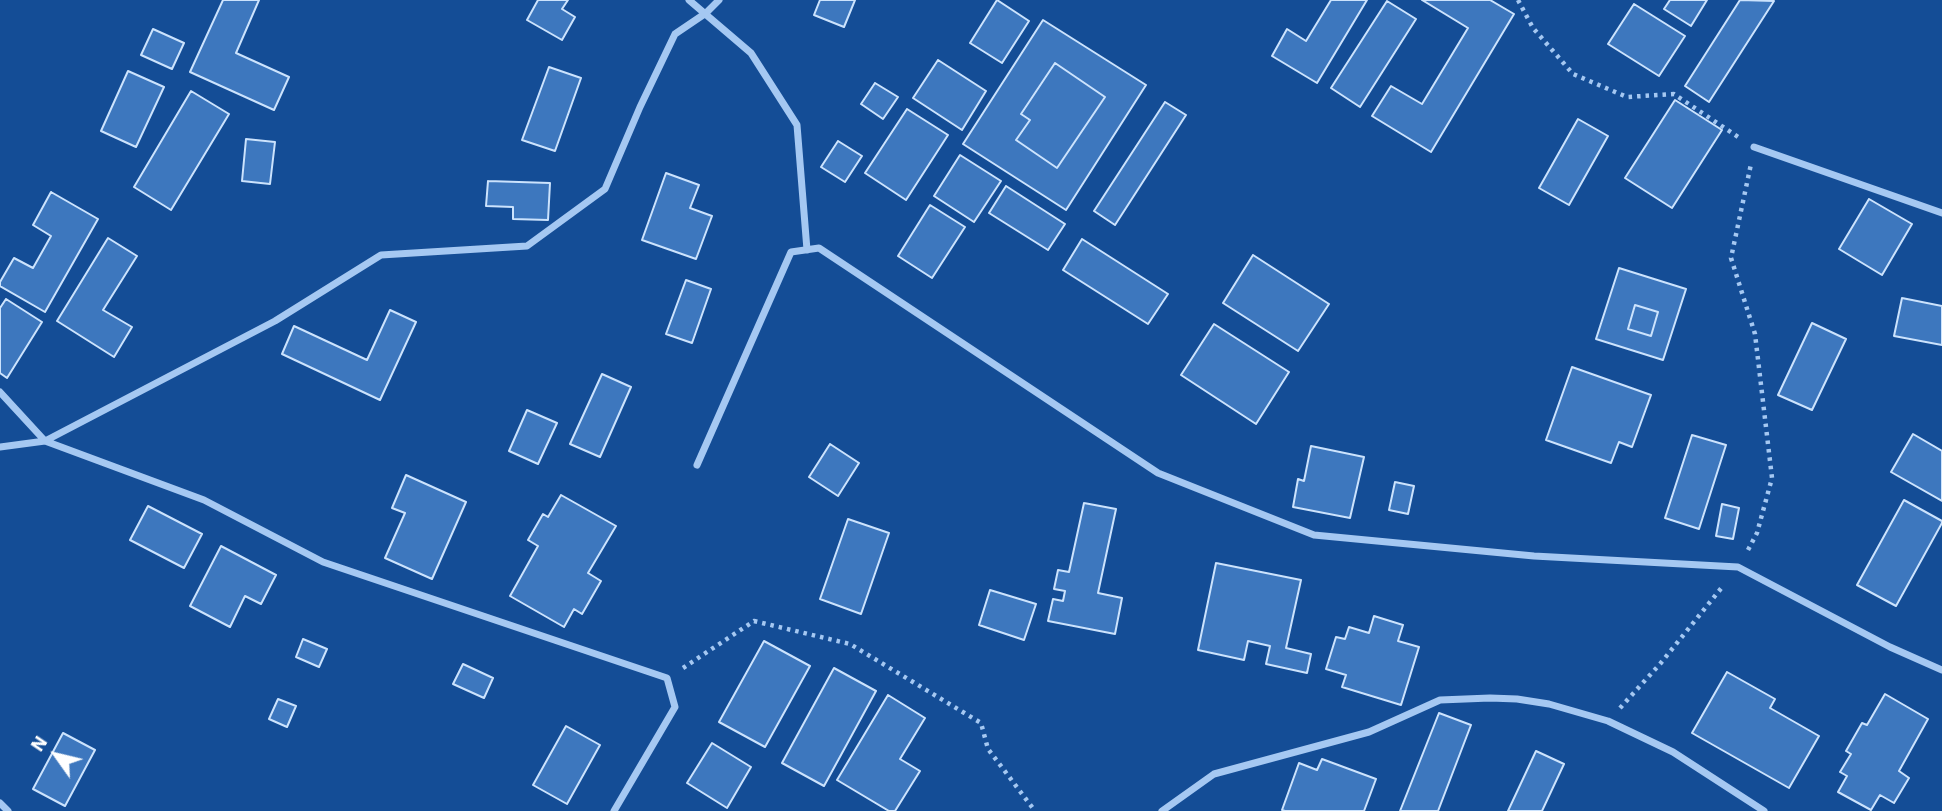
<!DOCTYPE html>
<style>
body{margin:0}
#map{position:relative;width:1942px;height:811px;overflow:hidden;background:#144d96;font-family:"IBM Plex Sans",sans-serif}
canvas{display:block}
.north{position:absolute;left:21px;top:720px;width:70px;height:70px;-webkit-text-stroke:5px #144d96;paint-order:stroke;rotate:304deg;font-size:19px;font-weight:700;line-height:28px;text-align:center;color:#fff}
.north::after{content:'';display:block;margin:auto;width:24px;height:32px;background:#fff;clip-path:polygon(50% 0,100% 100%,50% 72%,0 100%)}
</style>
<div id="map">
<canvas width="1942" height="811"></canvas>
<div class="north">N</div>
</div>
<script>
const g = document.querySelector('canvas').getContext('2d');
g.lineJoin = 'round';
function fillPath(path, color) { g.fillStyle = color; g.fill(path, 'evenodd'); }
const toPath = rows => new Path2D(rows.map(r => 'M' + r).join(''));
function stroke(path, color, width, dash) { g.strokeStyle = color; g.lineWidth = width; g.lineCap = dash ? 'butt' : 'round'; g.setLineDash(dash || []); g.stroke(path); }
const building = toPath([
 [223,0,259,0,236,53,289,77,274,110,190,72,223,0],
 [538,0,568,0,562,9,575,17,562,40,527,20,538,0],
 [820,0,855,0,844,27,814,15,820,0],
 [997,0,1029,21,1002,63,970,43,997,0],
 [1331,0,1367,0,1317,83,1272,56,1287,29,1306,41,1331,0],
 [1422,0,1490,0,1514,14,1431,152,1372,116,1391,86,1422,104,1468,28,1422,0],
 [1670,0,1707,0,1691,26,1664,9,1670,0],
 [1740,0,1774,1,1709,102,1685,86,1740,0],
 [1387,1,1416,19,1360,107,1331,88,1387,1],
 [1634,4,1685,36,1659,76,1608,44,1634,4],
 [1043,20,1146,85,1066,210,963,144,1043,20],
 [1055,63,1105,97,1057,168,1016,140,1030,120,1021,114,1055,63],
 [153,29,184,43,172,69,141,55,153,29],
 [938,60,986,91,962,130,913,98,938,60],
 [1055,63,1105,97,1057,168,1016,140,1030,120,1021,114,1055,63],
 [549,67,581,78,555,151,522,140,549,67],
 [128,71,164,87,136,147,101,131,128,71],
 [875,83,898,97,883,119,861,104,875,83],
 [191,91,229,114,171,210,134,187,191,91],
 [1675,100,1722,130,1672,208,1625,178,1675,100],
 [1165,102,1186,115,1115,225,1094,211,1165,102],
 [907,109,948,135,906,200,865,173,907,109],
 [1578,119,1608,136,1569,205,1539,188,1578,119],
 [246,139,275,142,270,184,242,181,246,139],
 [838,141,862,156,845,182,821,167,838,141],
 [960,155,1001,181,974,222,934,196,960,155],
 [666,173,699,185,690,208,712,216,696,259,642,240,666,173],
 [488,181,550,183,548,220,513,219,513,207,486,206,488,181],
 [1006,186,1065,224,1048,250,989,213,1006,186],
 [51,192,98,219,45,312,0,286,0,282,14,258,33,268,51,236,33,225,51,192],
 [1869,199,1912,224,1882,275,1839,249,1869,199],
 [930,205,965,227,932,278,898,256,930,205],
 [108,238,137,256,103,310,132,327,114,357,57,321,108,238],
 [1082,239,1168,294,1148,324,1063,270,1082,239],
 [1253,255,1329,304,1298,351,1223,303,1253,255],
 [1619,268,1686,289,1663,360,1596,339,1619,268],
 [1635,305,1658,312,1651,336,1628,329,1635,305],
 [686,280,711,289,692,343,666,334,686,280],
 [1902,298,1942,306,1942,345,1894,336,1902,298],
 [6,299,42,322,7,378,0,373,0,308,6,299],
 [1635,305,1658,312,1651,336,1628,329,1635,305],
 [390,310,416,322,380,400,282,354,294,326,367,360,390,310],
 [1812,323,1846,339,1812,410,1778,395,1812,323],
 [1214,324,1289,372,1256,424,1181,375,1214,324],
 [1572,367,1651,395,1632,447,1619,442,1611,463,1546,440,1572,367],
 [602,374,631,387,600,457,570,444,602,374],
 [527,410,557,423,538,464,509,451,527,410],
 [1913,434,1942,451,1942,501,1891,472,1913,434],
 [1692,435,1726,445,1699,529,1665,518,1692,435],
 [830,444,859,463,838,496,809,477,830,444],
 [1311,446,1364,457,1350,518,1293,507,1298,479,1304,481,1311,446],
 [406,475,466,502,432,579,385,558,405,513,392,508,406,475],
 [1395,482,1414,486,1408,514,1389,510,1395,482],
 [561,495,616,526,588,573,601,581,582,614,574,609,564,627,510,596,538,546,528,540,543,514,548,517,561,495],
 [1904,500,1942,521,1942,523,1896,606,1857,585,1904,500],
 [1084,503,1116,509,1098,593,1122,598,1115,634,1048,621,1053,599,1063,601,1065,591,1054,589,1058,570,1069,572,1084,503],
 [1722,504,1739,508,1733,539,1716,536,1722,504],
 [148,506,202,534,184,568,130,540,148,506],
 [848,519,889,533,861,614,820,599,848,519],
 [221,546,276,575,261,604,245,596,230,627,190,606,221,546],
 [1216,563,1301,580,1286,648,1311,654,1307,673,1266,664,1270,646,1248,641,1244,660,1198,650,1216,563],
 [990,590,1036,604,1024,640,979,625,990,590],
 [1374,616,1403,625,1398,641,1419,647,1401,705,1342,687,1346,675,1326,669,1336,637,1345,639,1349,627,1369,633,1374,616],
 [303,639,327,649,319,667,296,657,303,639],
 [764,641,810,666,765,747,719,722,764,641],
 [463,664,493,678,484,698,453,684,463,664],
 [834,668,876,691,824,786,782,763,834,668],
 [1727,672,1775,699,1770,708,1819,736,1789,788,1692,733,1727,672],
 [1885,694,1928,719,1899,771,1909,778,1894,803,1880,795,1871,810,1838,792,1847,776,1840,772,1851,754,1846,751,1862,723,1867,725,1885,694],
 [888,695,925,718,900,759,920,771,895,811,889,811,837,780,888,695],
 [278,699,296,706,287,727,269,719,278,699],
 [1439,713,1471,725,1438,811,1400,811,1439,713],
 [566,726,600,745,567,804,533,785,566,726],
 [63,733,95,750,65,806,33,789,63,733],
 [712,743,751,767,727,808,687,783,712,743],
 [1536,751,1564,764,1542,811,1508,811,1536,751],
 [1322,759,1376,779,1364,811,1285,811,1282,810,1299,763,1317,770,1322,759]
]);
const path = toPath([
 [1518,0,1533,28,1573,74,1627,97,1674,94,1738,137],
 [1748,550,1757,533,1772,478,1755,334,1731,258,1751,164],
 [683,668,754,621,850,644,981,723,988,749,1035,811],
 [1620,708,1660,664,1723,586]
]);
const minor = toPath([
 [689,0,751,53,797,125,807,250],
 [1754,147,1942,213],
 [0,392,45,441,204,500,323,562,667,678,675,707,614,811],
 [0,447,45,441,275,321,381,255,527,246,605,189,640,107,675,34,706,13,719,0],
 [697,465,791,252,819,248,1158,473,1314,535,1534,556,1738,567,1890,647,1942,670],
 [0,803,8,811],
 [1162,811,1214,774,1369,732,1440,700,1490,698,1517,699,1549,704,1608,721,1673,752,1764,811]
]);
fillPath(building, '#3d77be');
stroke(building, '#cce3fd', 2);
stroke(path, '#a5c8f2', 4.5, [3.5, 5]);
stroke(minor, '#a5c8f2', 7);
</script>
